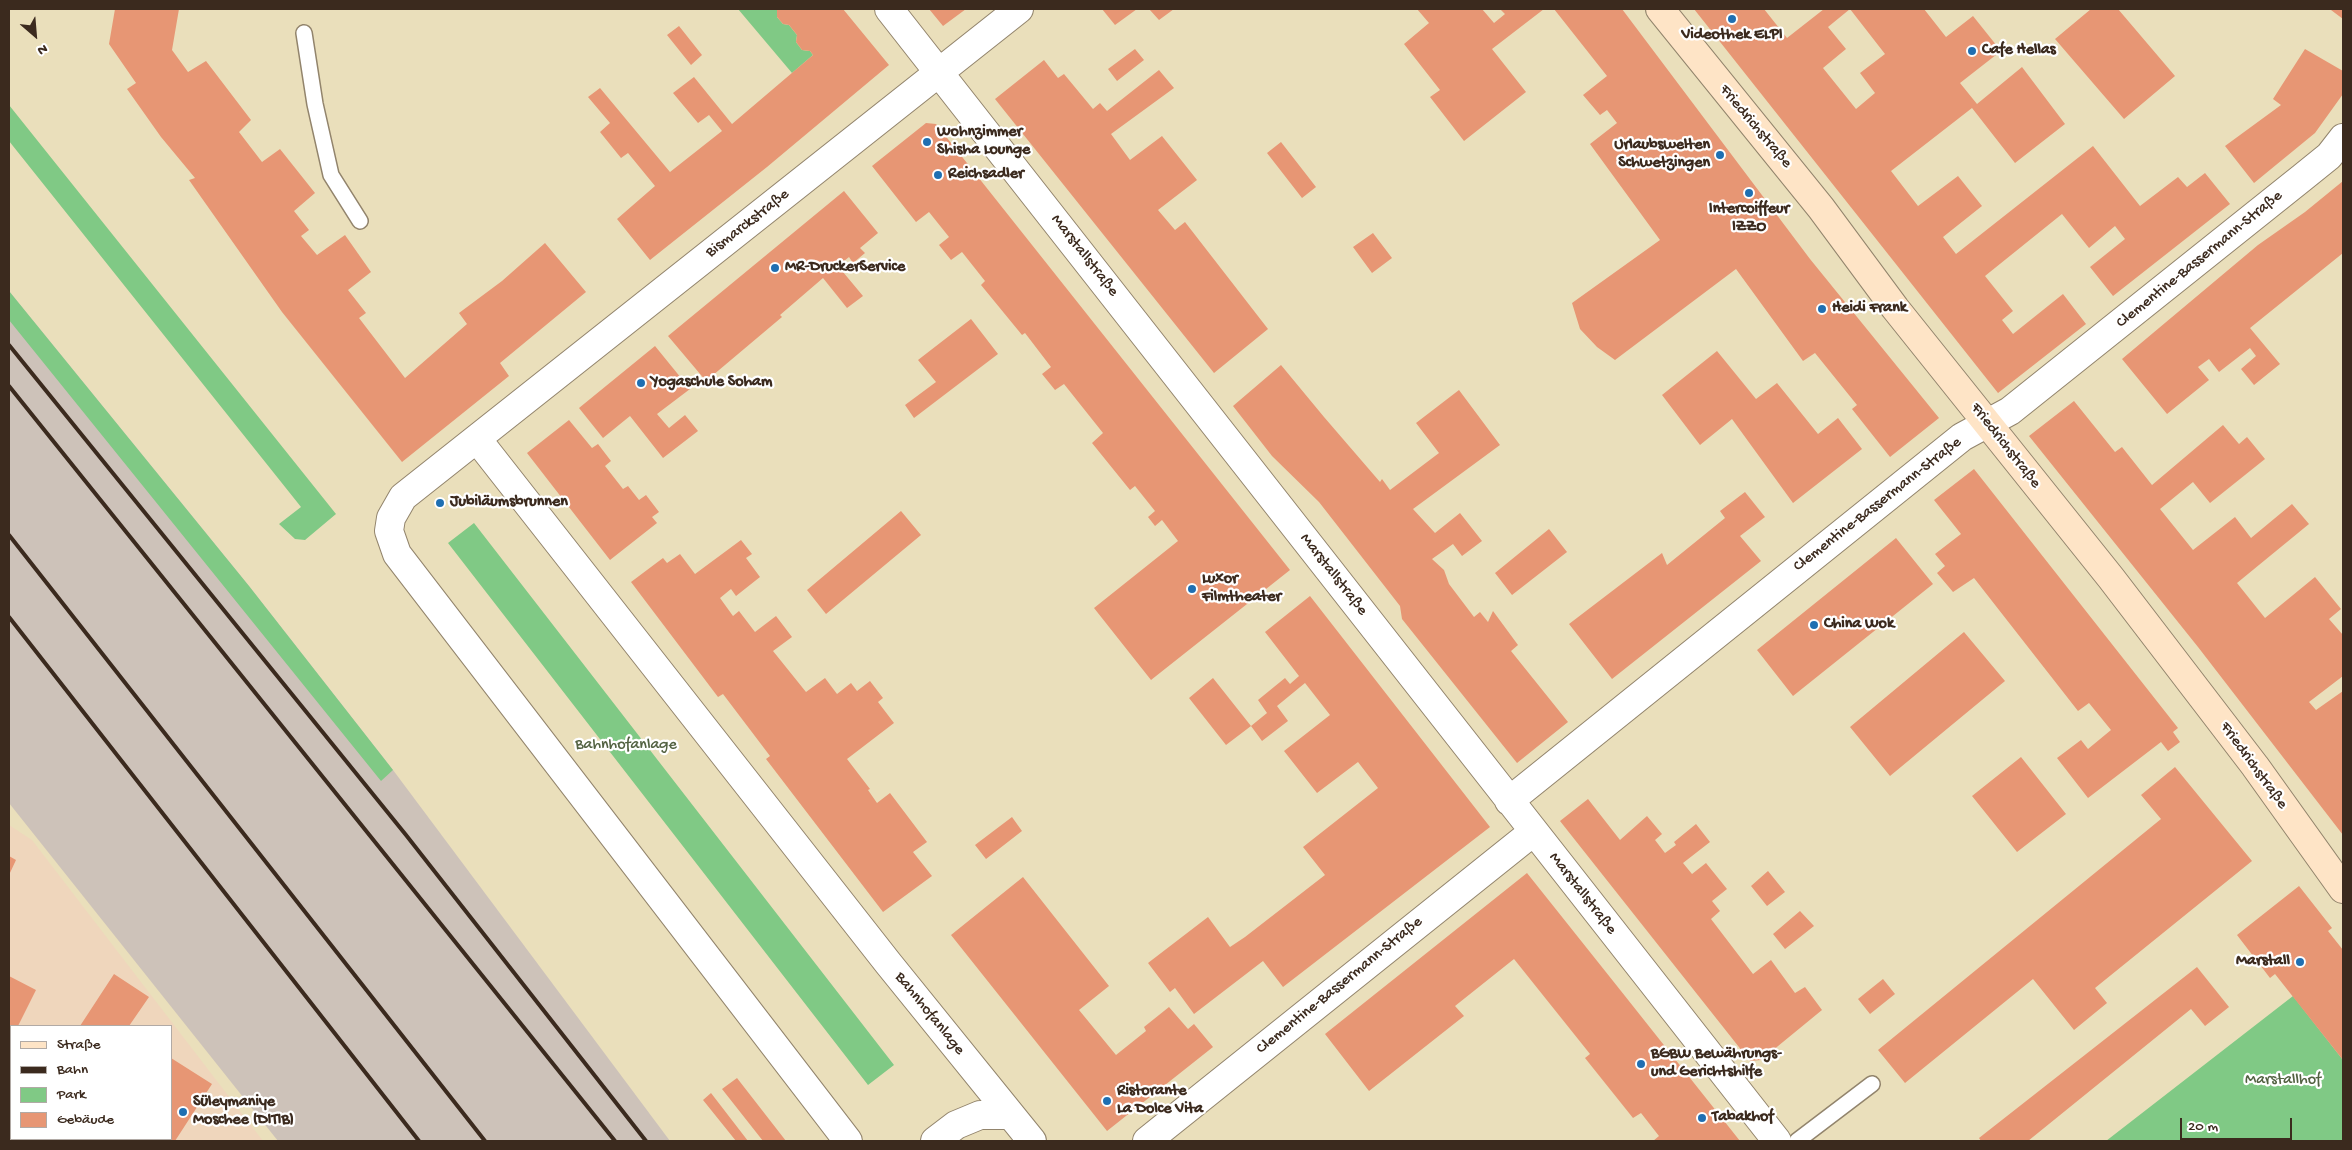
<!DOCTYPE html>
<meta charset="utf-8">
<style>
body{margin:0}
#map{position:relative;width:2352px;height:1150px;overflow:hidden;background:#eadfbb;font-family:"Gochi Hand",sans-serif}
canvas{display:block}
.frame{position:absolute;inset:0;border:10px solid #3b2a1e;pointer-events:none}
.legend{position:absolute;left:10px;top:1025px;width:162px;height:115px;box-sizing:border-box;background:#fff;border:1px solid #b1aaa5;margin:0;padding:6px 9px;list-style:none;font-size:15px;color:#3b2a1e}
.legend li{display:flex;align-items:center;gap:10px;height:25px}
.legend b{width:25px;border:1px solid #b1aaa5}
.north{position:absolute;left:10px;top:10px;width:50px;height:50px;-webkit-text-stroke:4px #fff;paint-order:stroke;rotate:153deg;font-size:14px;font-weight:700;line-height:20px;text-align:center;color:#3b2a1e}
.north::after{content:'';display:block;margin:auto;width:18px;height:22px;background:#3b2a1e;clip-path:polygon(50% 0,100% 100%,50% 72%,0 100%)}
.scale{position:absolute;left:2180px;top:1118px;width:112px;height:22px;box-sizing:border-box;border:2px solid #3b2a1e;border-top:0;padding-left:6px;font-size:15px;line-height:18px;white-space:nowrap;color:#3b2a1e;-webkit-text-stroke:4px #fff;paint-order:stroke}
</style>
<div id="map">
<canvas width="2352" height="1150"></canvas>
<div class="frame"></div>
<ul class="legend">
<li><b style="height:6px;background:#fee4c6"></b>Straße</li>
<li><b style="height:6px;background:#3b2a1e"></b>Bahn</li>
<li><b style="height:14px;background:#80c985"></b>Park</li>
<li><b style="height:14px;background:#e79674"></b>Gebäude</li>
</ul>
<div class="north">N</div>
<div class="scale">20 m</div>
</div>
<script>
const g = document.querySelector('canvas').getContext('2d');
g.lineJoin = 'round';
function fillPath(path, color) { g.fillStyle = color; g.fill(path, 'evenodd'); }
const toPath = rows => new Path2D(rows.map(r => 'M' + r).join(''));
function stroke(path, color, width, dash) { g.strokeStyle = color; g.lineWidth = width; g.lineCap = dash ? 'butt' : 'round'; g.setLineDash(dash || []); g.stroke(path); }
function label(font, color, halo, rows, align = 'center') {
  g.font = font + ' "Gochi Hand",sans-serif'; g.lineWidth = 4.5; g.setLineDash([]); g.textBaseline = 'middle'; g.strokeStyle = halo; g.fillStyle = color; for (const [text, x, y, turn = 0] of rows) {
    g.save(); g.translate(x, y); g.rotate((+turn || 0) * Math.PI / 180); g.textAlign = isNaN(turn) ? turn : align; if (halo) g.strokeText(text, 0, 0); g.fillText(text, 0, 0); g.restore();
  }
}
const built = toPath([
 [9,825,32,840,263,1141,9,1141],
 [11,1026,171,1026,171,1139,11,1139]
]);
const industrial = toPath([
 [9,291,249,586,393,770,670,1141,278,1141,9,803]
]);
const green = toPath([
 [738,9,777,9,777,17,783,24,789,25,797,35,796,42,802,50,810,51,813,55,792,73],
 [9,105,336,514,305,540,295,539,279,524,301,507,9,141],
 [9,291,249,586,393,770,381,781,9,320],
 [474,523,894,1065,868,1085,448,543],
 [2293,996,2343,1060,2343,1141,2106,1141]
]);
const building = toPath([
 [115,9,179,9,172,50,188,72,206,61,251,120,239,132,262,162,280,149,315,193,294,211,309,230,301,236,317,255,345,235,371,272,348,290,366,313,359,318,405,378,467,324,459,313,502,281,545,243,586,292,500,363,509,376,402,462,282,312,189,180,195,178,161,137,127,89,136,83,109,44],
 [777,9,843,9,889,65,767,167,650,260,617,219,655,186,628,153,621,158,600,132,610,123,588,97,600,88,670,172,722,131,709,115,698,123,673,93,694,77,732,124,813,55,810,51,802,50,796,42,797,35,789,25,783,24,777,17],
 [929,9,966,9,943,26],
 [1102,9,1137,9,1115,25],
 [1149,9,1174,9,1159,20],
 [1417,9,1482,9,1494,23,1505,14,1500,9,1544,9,1492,49,1526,92,1464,141,1430,97,1440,90,1404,44,1429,23],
 [1554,9,1622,9,1810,259,1939,418,1890,457,1852,409,1857,405,1815,353,1803,361,1736,269,1615,360,1597,347,1580,329,1572,303,1660,240,1590,144,1617,123,1607,110,1600,115,1583,95,1607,76],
 [1694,9,1764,9,1787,38,1824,9,1924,9,1946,37,1973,16,2001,51,1960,83,1977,104,2022,67,2065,124,2015,163,1972,108,1891,171,1918,206,1958,176,1982,206,1943,237,1956,254,2093,146,2140,206,2178,177,2187,187,2205,173,2230,204,2113,296,2090,267,2125,239,2115,226,2089,248,2062,214,1985,276,2013,311,2002,320,2013,334,2063,294,2086,324,1998,393],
 [1850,9,1885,54,1860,73,1875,93,1856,109,1823,68,1846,49,1828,27],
 [2091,9,2118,9,2175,76,2124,119,2055,39],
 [2332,9,2343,9,2343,19,2331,10],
 [679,26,702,55,691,65,667,35],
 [1135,49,1144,60,1117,81,1108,69],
 [2305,49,2343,71,2343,94,2315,133,2254,183,2225,146,2281,105,2273,99],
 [1044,60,1058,78,1064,74,1093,109,1100,103,1107,111,1159,70,1174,88,1111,134,1130,160,1162,136,1197,180,1158,210,1175,230,1185,222,1268,329,1214,373,995,99],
 [926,123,936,124,1290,570,1151,680,1094,608,1178,541,1162,520,1155,526,1148,517,1155,511,1135,486,1130,490,1092,443,1103,433,1064,384,1055,390,1042,374,1051,367,1025,333,1022,335,981,285,985,281,962,252,951,260,939,245,949,237,929,212,916,222,872,166],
 [1281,142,1316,187,1302,198,1267,153],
 [2343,181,2343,253,2250,328,2280,364,2254,385,2241,369,2256,356,2250,348,2219,372,2209,359,2198,367,2209,380,2167,414,2122,359,2258,245,2305,212],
 [844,191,878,233,860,248,865,253,853,263,849,257,838,266,863,296,847,308,823,278,780,315,782,317,706,381,668,336],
 [1373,233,1392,258,1372,273,1353,247],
 [971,319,998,354,914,418,905,405,936,382,918,360],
 [655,346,690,389,657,414,669,428,685,415,698,431,663,458,630,416,603,438,579,408],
 [1717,351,1756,399,1777,383,1818,434,1838,418,1862,449,1793,503,1732,419,1700,445,1662,395],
 [1281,365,1324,417,1380,482,1382,479,1390,490,1439,453,1416,423,1459,390,1500,445,1413,509,1435,533,1460,513,1482,541,1462,556,1453,544,1432,559,1444,570,1449,584,1474,617,1480,612,1488,622,1493,611,1518,645,1511,651,1568,722,1517,763,1402,619,1400,606,1319,502,1272,456,1233,406],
 [2074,401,2115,452,2122,447,2152,485,2223,425,2239,444,2247,437,2265,459,2210,503,2193,482,2160,509,2193,550,2235,517,2251,538,2292,504,2309,524,2237,583,2265,618,2315,577,2341,609,2329,619,2343,635,2343,676,2309,702,2316,710,2343,691,2343,835,2198,647,2029,436],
 [569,420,592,448,598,444,611,461,605,466,623,489,628,486,639,500,646,495,659,512,652,517,657,523,610,560,527,453],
 [1974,469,2178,728,2173,732,2180,742,2168,751,2161,742,2088,798,2057,758,2081,740,2088,749,2111,730,2089,703,2078,711,1974,578,1953,592,1937,573,1945,566,1935,554,1961,534,1934,500],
 [1745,492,1765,517,1740,536,1761,561,1612,679,1569,624,1662,553,1667,565,1725,518,1720,511],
 [901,511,921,535,826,614,807,590],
 [1549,529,1567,552,1512,595,1495,573],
 [1896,538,1933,584,1793,696,1757,650],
 [741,540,752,554,746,558,760,577,736,596,731,589,720,598,733,616,739,611,755,632,776,616,792,637,773,651,806,692,825,678,837,694,851,683,857,691,870,681,883,698,878,702,894,723,847,759,870,789,868,790,877,803,890,793,927,842,913,852,932,876,883,912,766,759,770,756,723,694,718,697,631,582,663,558,667,563,680,554,695,574],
 [1310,596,1490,827,1283,987,1263,961,1194,1014,1175,988,1170,992,1148,963,1208,917,1230,947,1245,937,1325,875,1303,847,1378,788,1358,762,1317,793,1284,751,1330,715,1305,683,1277,706,1288,721,1262,741,1251,726,1226,745,1189,698,1213,678,1251,726,1267,713,1258,700,1285,678,1290,684,1299,676,1265,632],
 [1964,632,2005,681,1890,776,1850,727],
 [2021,757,2066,814,2017,852,1972,796],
 [2175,767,2252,861,2095,988,2107,1003,2074,1030,2033,979,1905,1083,1878,1050,2161,819,2141,795],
 [1588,799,1620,840,1647,816,1662,834,1655,840,1665,853,1676,845,1674,842,1696,824,1710,842,1683,863,1692,874,1706,863,1727,889,1712,901,1720,911,1711,919,1753,974,1771,960,1795,993,1805,987,1822,1010,1761,1060,1750,1061,1560,821],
 [1012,817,1022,831,986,859,975,845],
 [9,856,16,860,9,875],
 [1768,871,1785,892,1767,906,1751,886],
 [1527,873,1621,991,1740,1141,1653,1141,1659,1136,1641,1113,1633,1118,1585,1058,1590,1054,1514,959,1455,1006,1464,1016,1369,1091,1325,1034],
 [1023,877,1109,986,1079,1010,1116,1055,1146,1031,1144,1027,1169,1007,1188,1029,1194,1024,1213,1047,1107,1131,951,935],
 [2299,886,2332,928,2328,931,2343,950,2343,1060,2275,974,2270,978,2237,935],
 [1800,911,1814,926,1785,949,1773,934],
 [2197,967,2229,1007,2205,1026,2191,1009,2028,1141,1981,1141,1979,1138],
 [114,974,149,997,129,1026,80,1026],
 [9,976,36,990,18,1026,11,1026,11,1039,9,1044],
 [1883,979,1895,994,1870,1014,1858,999],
 [171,1058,212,1084,175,1141,9,1141,11,1132,11,1139,171,1139],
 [737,1078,786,1141,763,1141,722,1089],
 [711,1093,748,1141,736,1141,703,1100]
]);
const lane = toPath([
 [304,33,315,104,331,175,360,221],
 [1797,1141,1872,1084]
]);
const street = toPath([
 [889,9,1777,1141],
 [477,439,888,963,1032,1141],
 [1509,801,1962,437,2010,411,2303,177,2329,156,2343,138],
 [848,1141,397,554,389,531,391,518,403,497,1019,9],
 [935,1141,956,1125,980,1115,1009,1115],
 [1147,1141,1533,832]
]);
const secondary = toPath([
 [1660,9,1821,208,1895,308,2111,578,2255,766,2343,889]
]);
const rail = toPath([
 [9,345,406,835,646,1141],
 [9,386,615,1141],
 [9,535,485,1141],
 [9,617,419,1141]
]);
const markers = [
 [1732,19,5,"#1f6fb2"],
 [1972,51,5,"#1f6fb2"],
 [927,142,5,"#1f6fb2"],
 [1720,155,5,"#1f6fb2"],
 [938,175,5,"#1f6fb2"],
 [1749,193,5,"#1f6fb2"],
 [775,268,5,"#1f6fb2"],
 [1822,309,5,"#1f6fb2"],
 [641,383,5,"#1f6fb2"],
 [440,503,5,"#1f6fb2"],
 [1192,589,5,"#1f6fb2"],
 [1814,625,5,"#1f6fb2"],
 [2300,962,5,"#1f6fb2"],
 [1641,1064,5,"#1f6fb2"],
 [1107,1101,5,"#1f6fb2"],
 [183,1112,5,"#1f6fb2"],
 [1702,1118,5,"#1f6fb2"]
];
const poiNames = [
 ["Videothek ELPI",1732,36,"center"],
 ["Cafe Hellas",1982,51],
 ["Wohnzimmer",937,133],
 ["Shisha Lounge",937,151],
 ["Urlaubswelten",1710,146,"right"],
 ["Schwetzingen",1710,164,"right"],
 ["Reichsadler",948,175],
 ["Intercoiffeur",1749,210,"center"],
 ["IZZO",1749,228,"center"],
 ["MR-DruckerService",785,268],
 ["Heidi Frank",1832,309],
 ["Yogaschule Soham",651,383],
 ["Jubiläumsbrunnen",450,503],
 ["Luxor",1202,580],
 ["Filmtheater",1202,598],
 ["China Wok",1824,625],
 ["Marstall",2290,962,"right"],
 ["BGBW Bewährungs-",1651,1055],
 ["und Gerichtshilfe",1651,1073],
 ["Ristorante",1117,1092],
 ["La Dolce Vita",1117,1110],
 ["Süleymaniye",193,1103],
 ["Moschee (DITIB)",193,1121],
 ["Tabakhof",1712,1118]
];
const streetNames = [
 ["Friedrichstraße",1755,127,50],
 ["Bismarckstraße",748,224,-38],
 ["Marstallstraße",1084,256,52],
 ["Clementine-Bassermann-Straße",2200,260,-39],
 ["Friedrichstraße",2005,446,52],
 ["Clementine-Bassermann-Straße",1878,505,-38],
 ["Marstallstraße",1333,575,52],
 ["Friedrichstraße",2253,766,54],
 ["Marstallstraße",1582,894,52],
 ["Clementine-Bassermann-Straße",1340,986,-39],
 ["Bahnhofanlage",929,1014,51]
];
const parkNames = [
 ["Bahnhofanlage",626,746],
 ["Marstallhof",2283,1081]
];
fillPath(built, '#efd6bc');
fillPath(industrial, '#cdc2b9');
fillPath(green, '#80c985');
fillPath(building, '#e79674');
stroke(lane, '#92846c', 18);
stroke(street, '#92846c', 30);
stroke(secondary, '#92846c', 30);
stroke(lane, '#fff', 15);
stroke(street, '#fff', 28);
stroke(secondary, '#fee4c6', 28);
stroke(rail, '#3b2a1e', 4);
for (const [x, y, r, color] of markers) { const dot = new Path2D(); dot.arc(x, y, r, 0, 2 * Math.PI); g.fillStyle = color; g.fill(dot); stroke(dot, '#fff', 2); }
label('bold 16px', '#3b2a1e', '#fff', poiNames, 'left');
label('16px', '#3b2a1e', '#fff', streetNames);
label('16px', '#536242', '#fff', parkNames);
</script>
